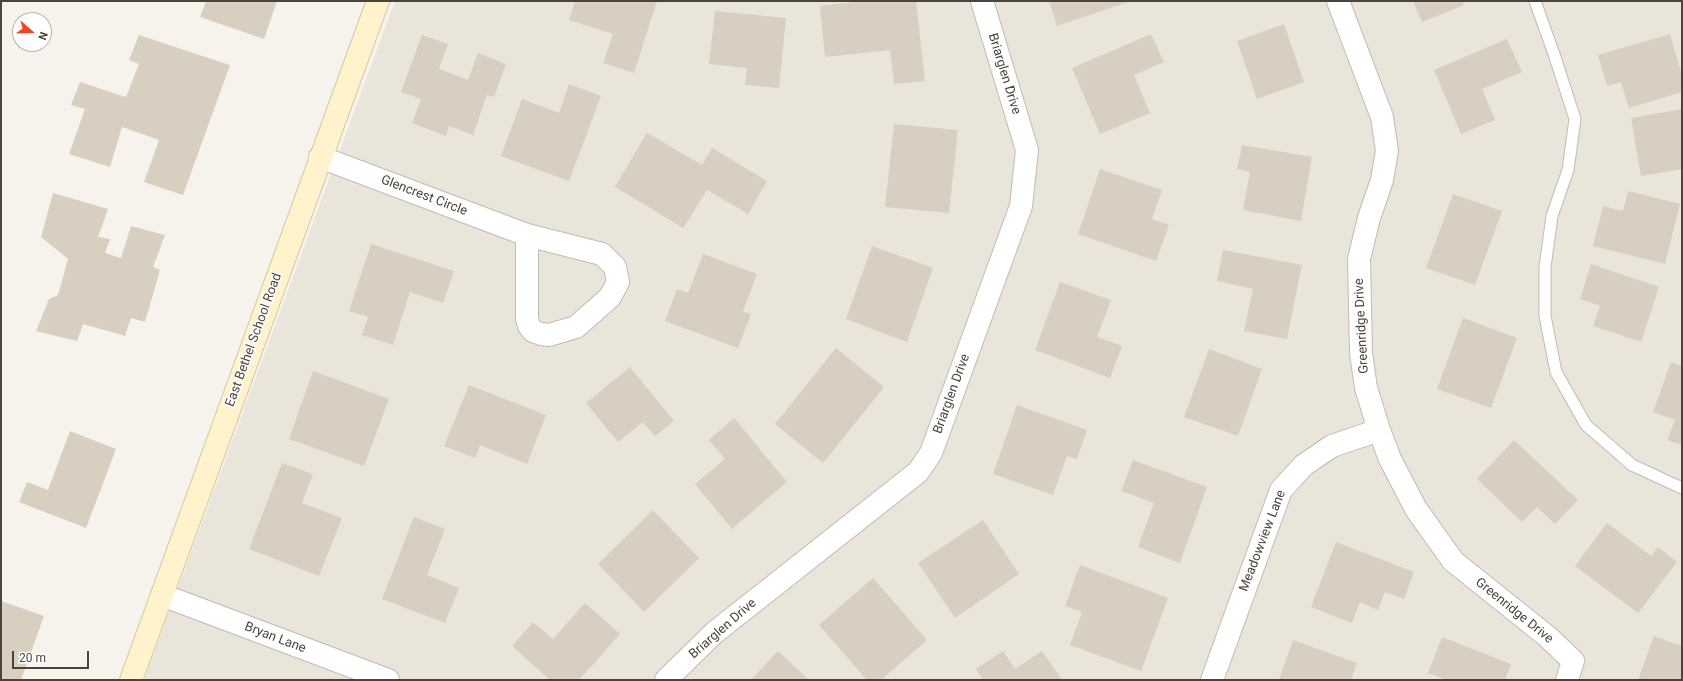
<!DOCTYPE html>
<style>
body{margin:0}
#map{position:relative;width:1683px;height:681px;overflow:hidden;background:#f6f3ec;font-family:Roboto,sans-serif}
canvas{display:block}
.frame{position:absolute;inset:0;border:2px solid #4b4439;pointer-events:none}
.north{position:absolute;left:12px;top:12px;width:40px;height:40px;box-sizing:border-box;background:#fff;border:1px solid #b7b4b0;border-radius:50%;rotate:110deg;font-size:11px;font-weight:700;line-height:16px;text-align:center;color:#4b4439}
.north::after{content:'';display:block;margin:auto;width:14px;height:18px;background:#fc3f1d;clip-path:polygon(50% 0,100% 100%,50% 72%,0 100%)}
.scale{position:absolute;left:12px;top:651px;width:77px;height:18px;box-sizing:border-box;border:2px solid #4b4439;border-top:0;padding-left:5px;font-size:12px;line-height:14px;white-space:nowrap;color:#4b4439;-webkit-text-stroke:3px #fff;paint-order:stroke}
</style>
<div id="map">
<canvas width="1683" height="681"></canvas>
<div class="frame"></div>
<div class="north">N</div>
<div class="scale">20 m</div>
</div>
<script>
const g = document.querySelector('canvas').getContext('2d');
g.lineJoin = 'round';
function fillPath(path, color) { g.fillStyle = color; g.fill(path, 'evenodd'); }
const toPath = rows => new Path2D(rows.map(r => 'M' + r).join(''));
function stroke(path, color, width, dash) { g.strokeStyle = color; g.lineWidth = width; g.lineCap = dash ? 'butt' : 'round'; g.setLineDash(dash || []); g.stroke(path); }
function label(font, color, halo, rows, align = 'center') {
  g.font = font + ' Roboto,sans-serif'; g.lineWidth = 3; g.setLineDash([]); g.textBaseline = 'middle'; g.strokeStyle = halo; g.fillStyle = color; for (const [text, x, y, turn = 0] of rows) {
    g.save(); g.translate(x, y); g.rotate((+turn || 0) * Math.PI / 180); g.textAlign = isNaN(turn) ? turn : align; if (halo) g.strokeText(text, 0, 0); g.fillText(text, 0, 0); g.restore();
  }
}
const residential = toPath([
 [395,1,1682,1,1682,680,144,680]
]);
const building = toPath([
 [206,1,277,1,264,39,200,17],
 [575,1,657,1,634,73,603,63,613,34,569,20],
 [864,1,916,1,925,81,894,84,890,50,825,57,820,6],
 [1049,1,1131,1,1057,26],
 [1413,1,1462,1,1464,5,1422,22],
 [715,11,786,18,779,88,745,85,747,68,709,64],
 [1284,24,1304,82,1257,99,1237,41],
 [1151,34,1164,62,1134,75,1150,113,1100,134,1072,68],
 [1670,34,1682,76,1682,92,1629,108,1621,82,1607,86,1598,55],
 [139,35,230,65,183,195,144,182,159,140,122,127,110,167,69,154,85,109,71,105,80,82,126,97,139,64,129,60],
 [422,35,448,44,439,69,468,80,478,53,506,64,494,97,487,95,473,135,449,126,446,136,412,123,421,99,401,92],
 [1507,39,1522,72,1482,89,1495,120,1461,134,1434,70],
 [569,84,601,96,569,181,501,156,522,99,559,113],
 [1682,109,1682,169,1641,176,1631,118],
 [894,124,958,130,949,213,885,207],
 [647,133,702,165,712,148,767,181,748,214,707,190,683,228,615,187],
 [1242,145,1312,157,1301,221,1243,210,1250,172,1237,169],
 [1100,169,1162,190,1152,219,1169,225,1156,261,1078,234],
 [1628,191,1680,204,1665,264,1593,246,1603,206,1623,211],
 [53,193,108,209,98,237,110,239,105,253,121,258,131,226,165,235,153,267,160,270,145,322,131,318,125,336,83,324,77,341,36,331,49,299,58,295,68,259,41,237],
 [1453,194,1502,211,1475,285,1426,268],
 [371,244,454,271,443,303,410,292,393,345,362,335,368,317,349,311],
 [872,246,933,268,907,342,846,319],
 [1223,250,1302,265,1287,339,1244,331,1253,289,1217,281],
 [703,254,757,274,743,311,751,314,738,348,665,321,677,289,688,293],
 [1591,264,1659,287,1641,342,1593,326,1600,306,1580,299],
 [1060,282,1111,300,1097,337,1122,346,1110,378,1035,350],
 [1463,318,1517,338,1491,408,1437,389],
 [836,348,884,387,823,463,775,424],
 [1209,349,1262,369,1238,436,1184,417],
 [1671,362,1682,366,1682,445,1667,440,1675,420,1653,412],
 [630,367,674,421,655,436,643,422,618,442,586,403],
 [313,371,389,399,364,466,289,439],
 [469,385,546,415,527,464,480,445,475,458,444,446],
 [1017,405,1087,430,1077,459,1067,456,1053,495,993,474],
 [734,418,787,482,732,529,695,484,725,459,709,440],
 [70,431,116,449,86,528,19,502,27,482,48,490],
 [1514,440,1578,500,1555,524,1537,507,1522,522,1477,479],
 [1133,460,1207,487,1180,563,1138,547,1154,503,1121,491],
 [282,463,313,474,302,503,342,518,319,576,249,549],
 [653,510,699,558,644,612,598,564],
 [414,517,445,529,427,575,459,588,445,623,382,599],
 [983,520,1019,574,955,618,918,563],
 [1607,523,1651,556,1658,547,1677,562,1638,613,1575,566],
 [1336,542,1414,572,1404,599,1385,592,1378,610,1360,602,1352,623,1311,607],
 [1080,565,1168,598,1141,671,1070,645,1082,612,1065,606],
 [873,578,927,640,881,680,867,680,819,625],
 [1,601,44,616,21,680,1,680],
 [585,603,620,634,579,680,550,680,512,646,533,622,553,639],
 [1654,636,1682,646,1682,680,1638,680],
 [1442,637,1511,664,1505,680,1447,680,1428,673],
 [1293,640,1357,663,1351,680,1279,680],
 [778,651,809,680,751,680],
 [1003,651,1015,669,1042,651,1062,680,983,680,976,669]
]);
const lane = toPath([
 [1535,1,1555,57,1575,119,1568,170,1552,216,1545,267,1545,316,1556,372,1586,425,1632,465,1682,488]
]);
const street = toPath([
 [1338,1,1382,117,1387,151,1382,180,1369,218,1359,259,1361,353,1366,388,1379,430,1390,459,1416,509,1453,561,1548,637,1573,661,1567,680],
 [320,157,527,235],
 [527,235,602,254,615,267,618,282,610,297,576,327,549,335,541,334,533,331,529,326,527,319,527,235],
 [162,595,388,680],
 [666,680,714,633,918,472,931,453,1021,206,1027,150,982,1],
 [1212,680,1281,490,1304,465,1332,446,1379,430]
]);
const secondary = toPath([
 [131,680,378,1]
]);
const streetNames = [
 ["Briarglen Drive",1004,74,73],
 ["Glencrest Circle",424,196,21],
 ["Greenridge Drive",1362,326,-93],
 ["East Bethel School Road",254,340,-70],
 ["Briarglen Drive",952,394,-70],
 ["Meadowview Lane",1263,541,-69],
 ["Greenridge Drive",1514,611,39],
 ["Briarglen Drive",723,629,-41],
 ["Bryan Lane",275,638,21]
];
fillPath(residential, '#eae5da');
fillPath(building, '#d8cfc1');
stroke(lane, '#c2bbae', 13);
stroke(street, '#c2bbae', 24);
stroke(secondary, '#d6c79b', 24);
stroke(lane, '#fff', 11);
stroke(street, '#fff', 22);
stroke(secondary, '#fff3cd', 22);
label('13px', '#4b4439', '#fff', streetNames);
</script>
